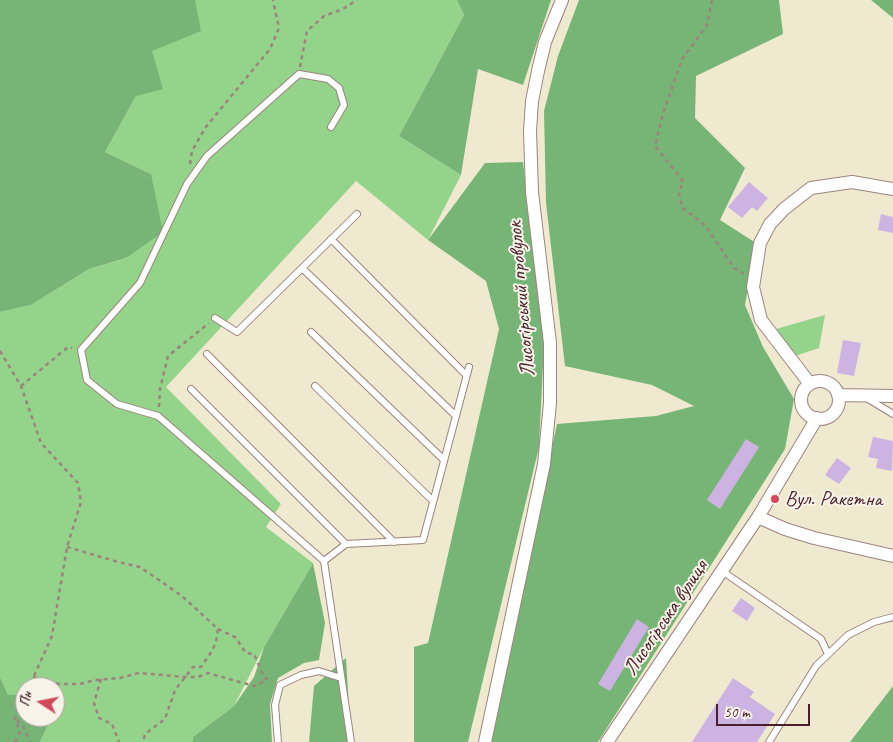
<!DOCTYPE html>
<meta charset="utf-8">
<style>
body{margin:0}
#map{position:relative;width:893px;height:742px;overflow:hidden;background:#efe9d0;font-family:Caveat,sans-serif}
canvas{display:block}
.north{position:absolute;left:15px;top:677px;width:50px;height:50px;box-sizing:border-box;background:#f7f3e8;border:1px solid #b29e9c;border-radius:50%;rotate:281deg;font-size:14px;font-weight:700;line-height:20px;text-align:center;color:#4a1f2b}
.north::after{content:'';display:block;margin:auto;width:18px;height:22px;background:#d1495b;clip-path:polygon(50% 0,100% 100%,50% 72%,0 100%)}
.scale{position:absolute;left:716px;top:704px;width:94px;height:22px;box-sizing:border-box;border:2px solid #4a1f2b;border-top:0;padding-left:6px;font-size:15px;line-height:18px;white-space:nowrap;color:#4a1f2b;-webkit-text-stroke:4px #f7f3e8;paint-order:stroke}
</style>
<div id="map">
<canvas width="893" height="742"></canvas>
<div class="north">Пн</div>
<div class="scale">50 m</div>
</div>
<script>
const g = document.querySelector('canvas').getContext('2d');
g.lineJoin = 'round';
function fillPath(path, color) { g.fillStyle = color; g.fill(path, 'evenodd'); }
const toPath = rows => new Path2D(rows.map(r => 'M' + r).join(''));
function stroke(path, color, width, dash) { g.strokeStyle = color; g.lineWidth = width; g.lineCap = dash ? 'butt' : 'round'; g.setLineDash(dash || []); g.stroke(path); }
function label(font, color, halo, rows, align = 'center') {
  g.font = font + ' Caveat,sans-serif'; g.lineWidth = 4; g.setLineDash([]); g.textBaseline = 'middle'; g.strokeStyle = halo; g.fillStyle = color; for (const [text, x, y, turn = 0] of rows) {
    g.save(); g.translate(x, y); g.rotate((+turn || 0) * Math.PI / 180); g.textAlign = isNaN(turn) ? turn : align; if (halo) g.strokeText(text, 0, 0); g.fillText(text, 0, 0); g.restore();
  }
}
const green = toPath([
 [195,0,457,0,464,15,399,136,461,175,428,240,356,181,166,387,281,504,266,527,313,563,264,647,234,706,193,737,193,742,40,742,52,717,55,717,55,710,62,695,55,695,55,687,25,687,25,695,8,695,0,677,0,312,31,305,89,269,127,258,151,174,105,152,136,96,152,51],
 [825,315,819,348,795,356,776,329]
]);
const forest = toPath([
 [0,0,195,0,201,31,152,51,163,89,136,96,105,152,151,174,163,232,126,258,89,269,31,305,0,312],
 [457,0,551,0,523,85,478,69,461,175,399,136,464,15],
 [579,0,779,0,783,34,696,76,695,118,745,168,720,220,756,243,745,305,763,347,794,399,785,449,598,742,489,742,557,424,656,416,694,406,652,385,565,366,546,203,544,111,558,56],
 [871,0,893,0,893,18],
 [523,162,544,344,539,447,468,742,414,742,414,647,428,643,499,329,486,281,428,240,485,163],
 [313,563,325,623,319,660,304,663,278,678,270,704,272,742,193,742,193,737,234,706,254,677,264,647],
 [346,658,351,742,309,742,314,686],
 [0,677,8,695,25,695,25,717,52,717,40,742,0,742],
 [893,686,893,742,850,742]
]);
const building = toPath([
 [749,182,768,198,757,211,752,207,742,218,728,207],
 [881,214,893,217,893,233,878,230],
 [843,340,861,343,854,376,837,373],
 [873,437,893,441,892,471,876,468,878,459,868,457],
 [746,439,759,447,720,509,707,500],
 [837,458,851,468,839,484,825,475],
 [741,598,755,608,747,621,732,611],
 [637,619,649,627,610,691,598,684],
 [733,678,754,692,750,697,775,714,757,742,692,742]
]);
const path = toPath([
 [712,0,707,25,682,59,662,117,655,146,683,181,679,193,682,208,705,225,734,268,744,274],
 [300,67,307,31,324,16,343,9,357,0],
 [190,164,192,151,205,128,270,49,279,28,273,0],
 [0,351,21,386,41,443,78,483,81,502,67,547,52,636,29,687],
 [21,386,68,347,72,348],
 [159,407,160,389,168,356,209,323],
 [67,547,118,562,140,567,182,596,218,629,216,642,212,651,201,667,193,667,175,690,165,719,145,734,143,742],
 [218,629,235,637,246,653,254,654,264,677,272,682],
 [33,677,59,684,80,684,95,680,120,678,139,673,185,677,198,677,208,673,254,686,267,680],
 [101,679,94,703,99,718,112,724,119,742],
 [17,720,23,726,30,742],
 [15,742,20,732,15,718,25,696]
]);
const service = toPath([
 [331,239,466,375],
 [302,268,456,416],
 [215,318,237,332,357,214],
 [311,332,444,460],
 [207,354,394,542],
 [315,386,433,501],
 [191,389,346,544],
 [865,397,893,414],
 [324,561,158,416,117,404,87,380,81,350,140,283,187,184,207,156,299,74,328,79,339,88,344,105,331,127],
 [722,571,821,639,828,654],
 [278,742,275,705,280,685,301,675,319,671,341,678],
 [351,742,324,561,346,544,423,540,469,367],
 [769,742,816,666,848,635,874,622,893,617]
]);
const minor = toPath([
 '801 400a19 19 0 1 1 38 0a19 19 0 1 1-38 0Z',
 [810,384,761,320,753,287,760,243,770,224,784,209,811,188,852,182,893,189],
 [838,395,893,396],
 [758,517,785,529,814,538,893,556],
 [485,742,544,464,550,403,550,343,532,192,530,131,532,101,538,71,545,42,562,0],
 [607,742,758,517,817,418]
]);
const markers = [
 [775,499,5,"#d1495b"]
];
const streetNames = [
 ["Лисогірський провулок",522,299,-95],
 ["Лисогірська вулиця",666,618,-56]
];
const poiNames = [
 ["Вул. Ракетна",785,499]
];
fillPath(green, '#94d38a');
fillPath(forest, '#77b576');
fillPath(building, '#cdb3e2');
stroke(service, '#9c847e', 8);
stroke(minor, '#9c847e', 14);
stroke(path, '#9c847e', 2.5, [4, 4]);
stroke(service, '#fff', 6);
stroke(minor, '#fff', 12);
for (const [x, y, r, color] of markers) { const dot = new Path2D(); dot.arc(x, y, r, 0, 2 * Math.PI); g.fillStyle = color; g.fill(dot); stroke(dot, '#f7f3e8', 2); }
label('21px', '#4a1f2b', '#f7f3e8', streetNames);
label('21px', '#4a1f2b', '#f7f3e8', poiNames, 'left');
</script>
